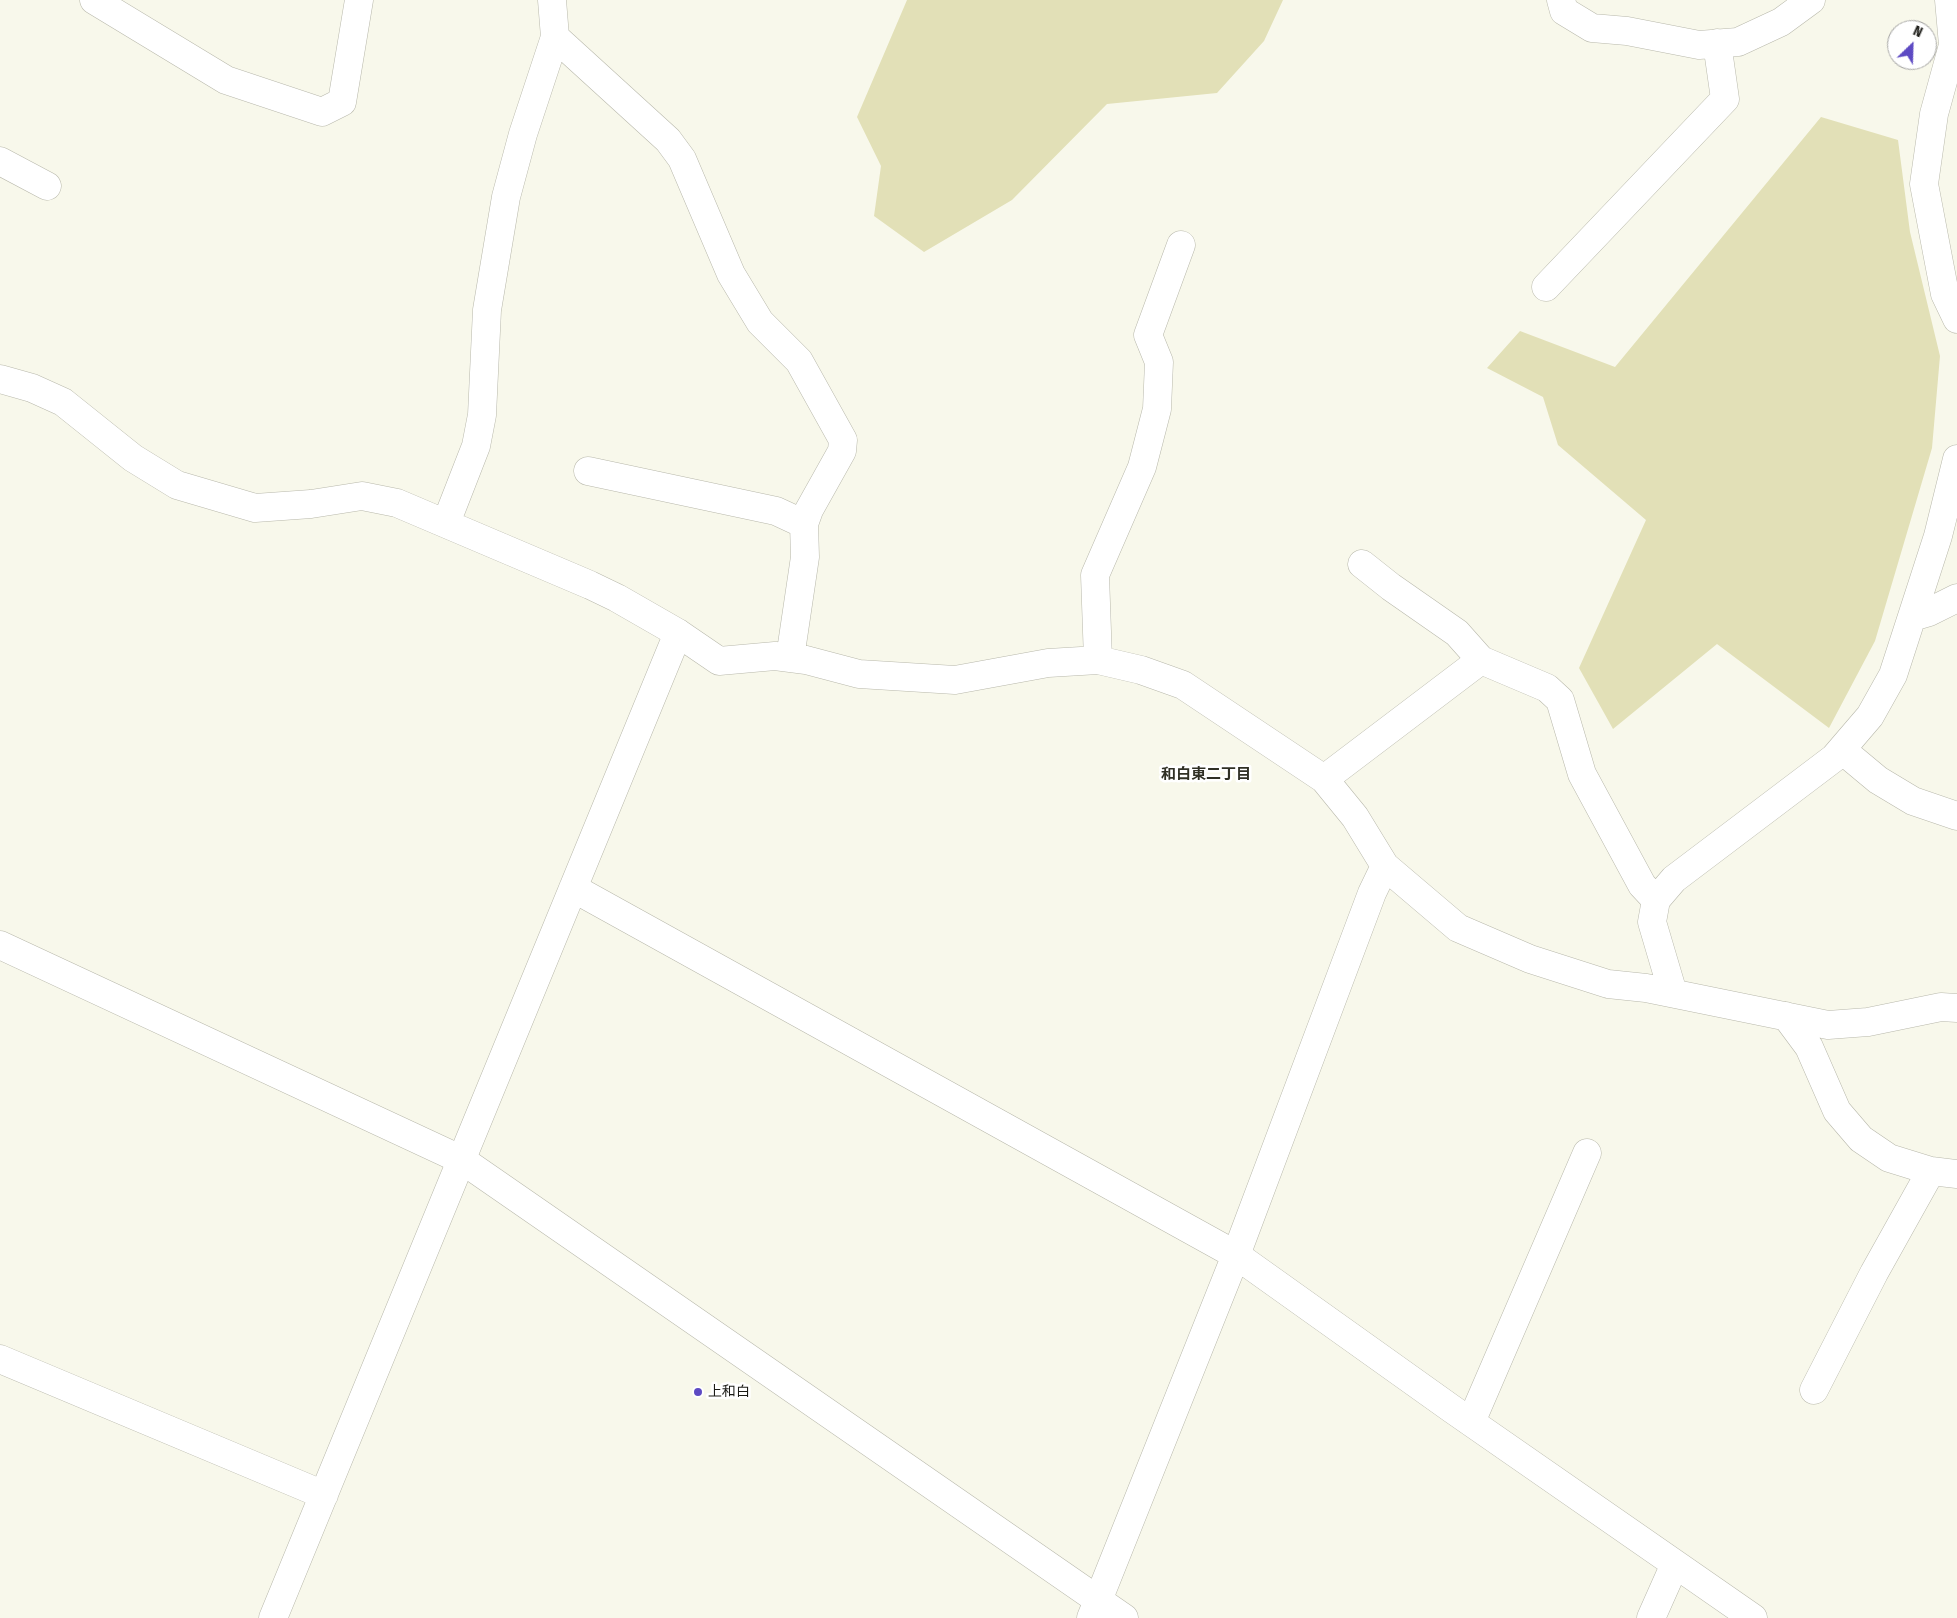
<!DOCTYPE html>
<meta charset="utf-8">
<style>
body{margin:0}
#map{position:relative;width:1957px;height:1618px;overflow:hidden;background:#f8f8eb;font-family:"Fira Sans Condensed",sans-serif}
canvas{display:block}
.north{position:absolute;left:1887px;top:20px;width:50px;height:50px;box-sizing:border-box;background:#fff;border:1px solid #a4a4a2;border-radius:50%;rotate:24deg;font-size:14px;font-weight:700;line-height:20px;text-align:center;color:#1b1b16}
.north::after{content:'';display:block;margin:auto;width:18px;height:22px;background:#5d4ac3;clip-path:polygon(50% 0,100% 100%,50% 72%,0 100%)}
</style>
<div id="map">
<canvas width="1957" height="1618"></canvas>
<div class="north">N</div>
</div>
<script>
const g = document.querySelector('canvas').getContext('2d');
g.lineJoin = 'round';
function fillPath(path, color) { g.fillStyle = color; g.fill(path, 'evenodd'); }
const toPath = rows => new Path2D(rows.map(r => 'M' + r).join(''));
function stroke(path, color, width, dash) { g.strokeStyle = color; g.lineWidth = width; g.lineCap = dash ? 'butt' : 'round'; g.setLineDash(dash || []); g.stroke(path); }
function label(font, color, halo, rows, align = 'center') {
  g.font = font + ' "Fira Sans Condensed","Noto Sans JP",sans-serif'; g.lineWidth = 5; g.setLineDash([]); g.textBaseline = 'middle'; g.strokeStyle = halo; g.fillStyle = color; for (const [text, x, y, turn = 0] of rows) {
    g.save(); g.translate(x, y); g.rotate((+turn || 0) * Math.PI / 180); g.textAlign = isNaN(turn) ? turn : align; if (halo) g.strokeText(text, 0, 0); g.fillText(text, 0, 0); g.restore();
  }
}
const green = toPath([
 [907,0,1283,0,1264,41,1217,93,1107,104,1012,200,924,252,874,216,881,166,857,117],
 [1821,117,1898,140,1910,232,1940,356,1932,448,1875,641,1829,728,1717,644,1613,729,1579,668,1646,520,1558,445,1543,397,1487,368,1520,331,1615,367]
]);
const minor = toPath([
 [94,0,226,80,322,112,342,102,359,0],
 [552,0,555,37,668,140,682,159,731,274,760,322,799,361,843,440,842,451,809,510,804,524,805,557,790,658],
 [1561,0,1564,11,1592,28,1627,31,1699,45,1738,42,1781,22,1811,0],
 [1949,0,1953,45,1934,114,1924,184,1945,294,1957,319],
 [0,161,47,186],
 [1546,287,1725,99,1717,43],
 [0,379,32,388,63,402,133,458,177,485,255,508,311,504,362,496,397,503,590,585,617,598,678,633,719,661,775,656,806,660,859,674,955,680,1048,663,1098,660,1141,670,1183,685,1324,779,1355,817,1385,866,1458,928,1530,959,1608,984,1646,988,1828,1025,1868,1022,1941,1007,1957,1008],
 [588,471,776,511,804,524],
 [446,523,476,446,482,415,487,310,506,197,523,134,555,37],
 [1362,564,1391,587,1457,633,1481,660],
 [1912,617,1929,612,1957,598],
 [1098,660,1095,575,1142,467,1157,409,1159,362,1148,335,1181,245],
 [1842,750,1878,780,1913,801,1957,816],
 [1324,779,1481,660,1547,688,1560,700,1582,774,1642,885,1656,900],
 [573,888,1236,1255,1452,1409,1753,1618],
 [1673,993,1652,922,1656,900,1674,879,1834,758,1870,716,1893,675,1938,536,1957,459],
 [1786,1016,1809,1047,1837,1111,1861,1139,1889,1158,1931,1171,1957,1174],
 [0,1359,324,1495],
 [1814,1390,1874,1273,1931,1171],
 [1471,1422,1587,1153],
 [273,1618,678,633],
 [1091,1618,1236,1255,1372,893,1385,866],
 [1651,1618,1675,1564]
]);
const tertiary = toPath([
 [0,945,462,1160,1124,1618]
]);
const markers = [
 [698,1392,5,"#5d4ac3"]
];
const poiNames = [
 ["上和白",708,1392]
];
const neighbourhoodNames = [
 ["和白東二丁目",1206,775]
];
fillPath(green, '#e2e0b7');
stroke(minor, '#b8b8ab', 29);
stroke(tertiary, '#b8b8ab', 29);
stroke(minor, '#fff', 28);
stroke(tertiary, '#fff', 28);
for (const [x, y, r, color] of markers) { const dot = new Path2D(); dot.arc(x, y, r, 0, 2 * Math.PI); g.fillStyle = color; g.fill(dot); stroke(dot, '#fff', 2); }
label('14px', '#1b1b16', '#fff', poiNames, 'left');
label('bold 15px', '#303025', '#fff', neighbourhoodNames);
</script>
